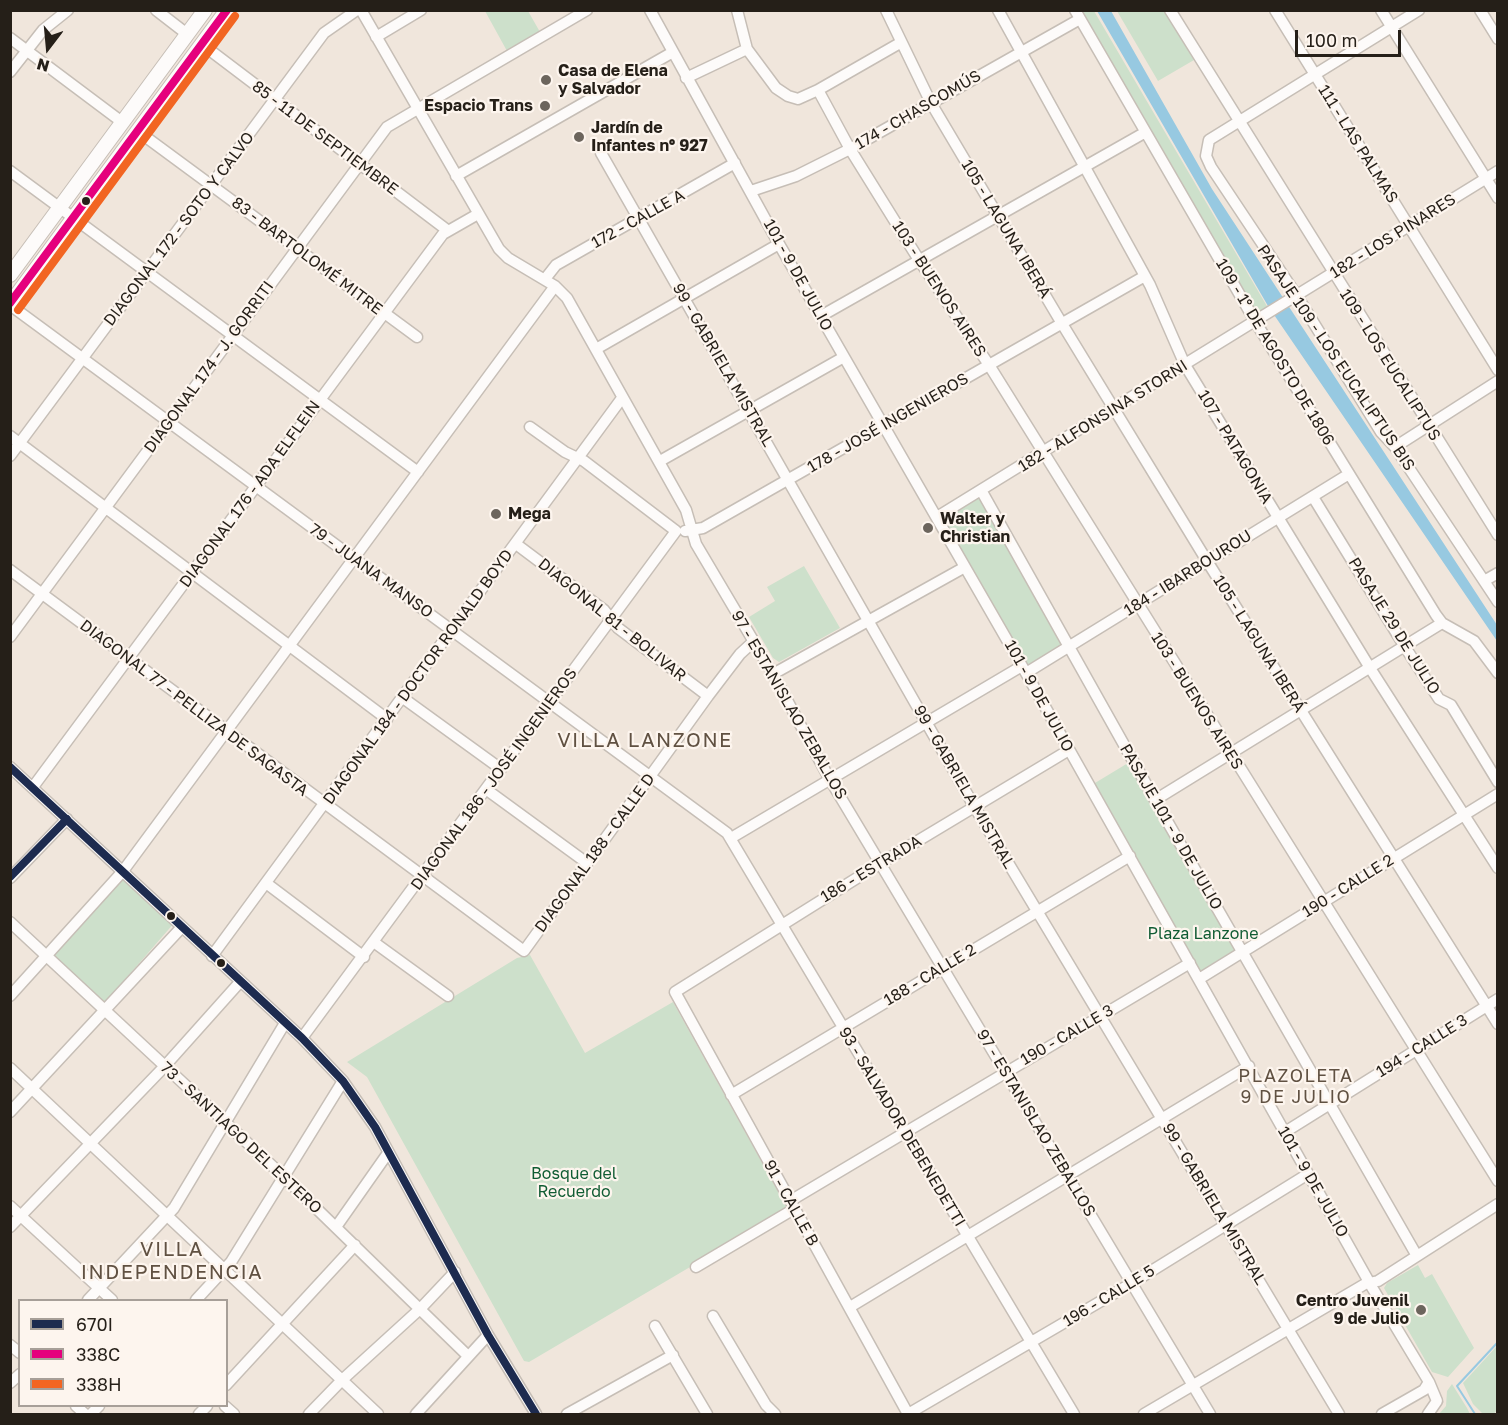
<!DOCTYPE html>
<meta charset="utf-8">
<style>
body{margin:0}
#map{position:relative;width:1508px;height:1425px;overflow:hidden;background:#f0e6dc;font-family:"Golos Text",sans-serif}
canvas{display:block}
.frame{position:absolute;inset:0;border:12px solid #251f18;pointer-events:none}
.legend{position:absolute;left:18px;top:1299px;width:210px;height:108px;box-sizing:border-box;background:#fdf5ee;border:2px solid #a79f98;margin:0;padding:8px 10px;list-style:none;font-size:18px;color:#251f18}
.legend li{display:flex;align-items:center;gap:12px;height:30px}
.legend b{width:30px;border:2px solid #a79f98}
.north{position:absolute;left:18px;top:18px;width:60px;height:60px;-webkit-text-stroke:4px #fdf5ee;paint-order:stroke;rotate:196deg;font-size:16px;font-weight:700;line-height:24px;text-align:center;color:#251f18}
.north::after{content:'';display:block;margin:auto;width:21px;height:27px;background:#251f18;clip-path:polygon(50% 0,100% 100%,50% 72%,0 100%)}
.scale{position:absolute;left:1295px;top:30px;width:106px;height:27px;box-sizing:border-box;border:3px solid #251f18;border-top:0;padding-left:8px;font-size:18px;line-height:21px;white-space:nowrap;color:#251f18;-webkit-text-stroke:4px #fdf5ee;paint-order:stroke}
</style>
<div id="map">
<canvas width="1508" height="1425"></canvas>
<div class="frame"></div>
<ul class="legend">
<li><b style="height:8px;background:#1d2b4f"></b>670I</li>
<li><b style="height:8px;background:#e5007d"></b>338C</li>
<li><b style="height:8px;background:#f26522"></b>338H</li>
</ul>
<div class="north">N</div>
<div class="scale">100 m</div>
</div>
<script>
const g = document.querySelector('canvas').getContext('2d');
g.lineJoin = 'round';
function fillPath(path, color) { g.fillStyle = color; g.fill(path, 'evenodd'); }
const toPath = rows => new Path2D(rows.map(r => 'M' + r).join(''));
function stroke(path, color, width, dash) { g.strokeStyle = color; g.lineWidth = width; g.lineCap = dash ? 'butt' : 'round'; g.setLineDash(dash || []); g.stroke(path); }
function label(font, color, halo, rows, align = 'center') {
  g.font = font + ' "Golos Text",sans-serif'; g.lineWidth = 4.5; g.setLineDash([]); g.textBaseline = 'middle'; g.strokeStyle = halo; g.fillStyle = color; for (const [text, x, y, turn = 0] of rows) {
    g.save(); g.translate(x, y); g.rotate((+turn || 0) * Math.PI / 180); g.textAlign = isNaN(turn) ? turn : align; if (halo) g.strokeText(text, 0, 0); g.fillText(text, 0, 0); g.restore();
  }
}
const green = toPath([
 [485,11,528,11,540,32,507,51],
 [1082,11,1094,11,1268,308,1260,313,1255,312],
 [1117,11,1165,11,1194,60,1158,81],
 [980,497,1063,644,1026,666,944,520],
 [804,566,840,628,779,662,773,658,749,617,775,601,767,587],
 [1133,760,1242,952,1199,979,1090,786],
 [124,875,175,922,102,1006,50,957],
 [530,955,585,1053,673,1002,786,1206,785,1211,529,1362,524,1361,367,1077,347,1062,517,958],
 [1418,1265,1425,1278,1432,1274,1474,1348,1448,1377,1432,1372,1384,1288,1387,1283],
 [1497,1346,1497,1410,1494,1414,1483,1414,1473,1404,1463,1383],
 [1452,1384,1467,1408,1470,1414,1439,1414,1446,1406,1447,1391]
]);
const water = toPath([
 [1097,11,1111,11,1212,189,1497,625,1497,641,1268,306]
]);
const stream = toPath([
 [1475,1414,1457,1386,1498,1342]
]);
const minor = toPath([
 [156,10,187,34],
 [361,10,499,249,508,258,555,286,567,298,686,510,696,544,773,674,829,778,1210,1414],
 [650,10,779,244,1026,673,1373,1289,1429,1382,1437,1401,1428,1414],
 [737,10,747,49,776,88,788,96,798,99,818,90,850,149,919,260,989,365,1498,1181],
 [886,10,931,103,1061,322,1207,561,1498,1024],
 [998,10,1150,285,1185,365,1370,668,1498,868],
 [1075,10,1255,321,1436,615,1442,623,1474,641,1498,673],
 [1170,10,1498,535],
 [1275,10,1498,370],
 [1381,10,1498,198],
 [1419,10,1209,140,1206,156,1211,167,1297,296,1381,432,1395,447,1498,602],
 [1480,10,1498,39],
 [376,37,421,10],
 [10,38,122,122],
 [203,45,447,230],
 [10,72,43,30,68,10],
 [686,78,747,49],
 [818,90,900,43],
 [139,132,417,337],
 [601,153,974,806,1339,1414],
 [10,171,418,472],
 [456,176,673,52],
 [751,191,796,176,850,149,1080,19],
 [545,279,556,265,735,163],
 [10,305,727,833,1074,1414],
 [821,316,1144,133],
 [596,349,779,244],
 [530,427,565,452,584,461,676,531],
 [10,436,387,719],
 [1395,447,1498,381],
 [10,456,324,33,357,10],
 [660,461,844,357],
 [981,490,1155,800,1417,1256],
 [1313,497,1405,647,1439,699,1451,705,1498,782],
 [937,517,1498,171],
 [685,531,703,528,1145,276],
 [516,544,604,610,618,628,708,696],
 [10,570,524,951,708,696,740,654,753,642],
 [1484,581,1498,573],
 [10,637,387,127,587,10],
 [1026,673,1349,474],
 [773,674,965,567],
 [403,698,501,769],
 [10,767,302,1038,343,1081,375,1127,488,1335,536,1414],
 [33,787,443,234,478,214],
 [487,790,587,863],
 [1155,800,1442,623],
 [731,838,1022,666],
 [10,878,67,819],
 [266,883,364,957],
 [10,922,283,1176,468,1356],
 [375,943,448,996],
 [212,956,622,398],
 [1199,979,1498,794],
 [10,996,123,871,555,286],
 [302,1038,676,531],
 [10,1068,378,1414],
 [731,1095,1130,856],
 [10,1112,182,927],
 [1285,1132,1498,999],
 [790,1201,1190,963],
 [10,1206,112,1300],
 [10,1227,164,1067,240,982],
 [336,1227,388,1153],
 [696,1267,794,1209],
 [88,1300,174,1208,285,1023],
 [196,1300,231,1262,343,1081],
 [850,1307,1249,1066],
 [713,1316,766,1405,775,1414],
 [655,1326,707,1414],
 [10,1345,20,1353],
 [10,1383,20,1374],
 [226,1385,355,1245],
 [76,1406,85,1414],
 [225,1406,234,1414],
 [91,1414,99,1406],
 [199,1414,207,1406],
 [309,1414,342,1380,421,1308,455,1272],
 [416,1414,488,1335],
 [567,1414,673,1355],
 [908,1414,675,992,881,863,1069,750],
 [908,1414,1132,1283,1308,1174],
 [1144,1414,1365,1284,1378,1281,1498,1204],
 [1382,1414,1424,1390,1429,1382]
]);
const major = toPath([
 [10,275,205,10],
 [10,304,227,10]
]);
const bus1 = toPath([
 [10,767,302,1038,343,1081,375,1127,488,1335,536,1414],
 [10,877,67,819]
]);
const bus2 = toPath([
 [10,303,227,10]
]);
const bus3 = toPath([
 [18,310,235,16]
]);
const markers = [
 [546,80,6,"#6c655d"],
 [545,106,6,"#6c655d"],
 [579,137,6,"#6c655d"],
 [86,201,5,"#251f18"],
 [496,514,6,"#6c655d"],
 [928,528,6,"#6c655d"],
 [171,916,5,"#251f18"],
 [221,963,5,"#251f18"],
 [1421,1310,6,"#6c655d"]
];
const poiNames = [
 ["Casa de Elena",558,71],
 ["y Salvador",558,89],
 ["Espacio Trans",533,106,"right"],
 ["Jardín de",591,128],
 ["Infantes nº 927",591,146],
 ["Mega",508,514],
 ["Walter y",940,519],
 ["Christian",940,537],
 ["Centro Juvenil",1409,1301,"right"],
 ["9 de Julio",1409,1319,"right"]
];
const streetNames = [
 ["174 - CHASCOMÚS",918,110,-30],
 ["85 - 11 DE SEPTIEMBRE",325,138,37],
 ["111 - LAS PALMAS",1358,144,58],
 ["172 - CALLE A",638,219,-29],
 ["DIAGONAL 172 - SOTO Y CALVO",179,229,-53],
 ["105 - LAGUNA IBERÁ",1006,229,59],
 ["182 - LOS PINARES",1393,236,-32],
 ["83 - BARTOLOMÉ MITRE",307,256,37],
 ["101 - 9 DE JULIO",798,275,61],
 ["103 - BUENOS AIRES",939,289,57],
 ["109 - 1° DE AGOSTO DE 1806",1275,352,59],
 ["PASAJE 109 - LOS EUCALIPTUS BIS",1336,358,56],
 ["99 - GABRIELA MISTRAL",723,365,60],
 ["109 - LOS EUCALIPTUS",1390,365,58],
 ["DIAGONAL 174 - J. GORRITI",209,367,-54],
 ["182 - ALFONSINA STORNI",1103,416,-32],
 ["178 - JOSÉ INGENIEROS",888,423,-30],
 ["107 - PATAGONIA",1235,447,59],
 ["DIAGONAL 176 - ADA ELFLEIN",250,494,-54],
 ["79 - JUANA MANSO",371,571,36],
 ["184 - IBARBOUROU",1188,573,-32],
 ["DIAGONAL 81 - BOLIVAR",612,620,39],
 ["PASAJE 29 DE JULIO",1394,626,58],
 ["105 - LAGUNA IBERÁ",1259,644,58],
 ["DIAGONAL 184 - DOCTOR RONALD BOYD",418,677,-54],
 ["101 - 9 DE JULIO",1039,696,61],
 ["103 - BUENOS AIRES",1197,701,58],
 ["97 - ESTANISLAO ZEBALLOS",789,705,60],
 ["DIAGONAL 77 - PELLIZA DE SAGASTA",194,708,37],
 ["DIAGONAL 186 - JOSÉ INGENIEROS",494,779,-54],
 ["99 - GABRIELA MISTRAL",964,787,60],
 ["PASAJE 101 - 9 DE JULIO",1171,827,60],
 ["DIAGONAL 188 - CALLE D",595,853,-54],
 ["186 - ESTRADA",871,869,-31],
 ["190 - CALLE 2",1348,886,-32],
 ["188 - CALLE 2",930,975,-31],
 ["190 - CALLE 3",1067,1035,-30],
 ["194 - CALLE 3",1422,1046,-32],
 ["97 - ESTANISLAO ZEBALLOS",1036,1123,59],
 ["93 - SALVADOR DEBENEDETTI",902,1127,59],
 ["73 - SANTIAGO DEL ESTERO",241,1138,43],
 ["101 - 9 DE JULIO",1313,1182,60],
 ["91 - CALLE B",791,1203,61],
 ["99 - GABRIELA MISTRAL",1214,1204,59],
 ["196 - CALLE 5",1109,1296,-31]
];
const parkNames = [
 ["Plaza Lanzone",1203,934],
 ["Bosque del",574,1174],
 ["Recuerdo",574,1192]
];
const neighbourhoodNames = [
 ["PLAZOLETA",1296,1076],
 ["9 DE JULIO",1296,1097]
];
const quarterNames = [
 ["VILLA LANZONE",645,741],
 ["VILLA",172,1250],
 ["INDEPENDENCIA",172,1273]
];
fillPath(green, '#cde0cb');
fillPath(water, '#97c9e1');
stroke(stream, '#97c9e1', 2);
stroke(minor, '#c6beb6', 13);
stroke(major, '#c6beb6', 16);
stroke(minor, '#fdfbfa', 10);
stroke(major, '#fdfbfa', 14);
stroke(bus1, '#1d2b4f', 8);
stroke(bus2, '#e5007d', 8);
stroke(bus3, '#f26522', 8);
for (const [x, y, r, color] of markers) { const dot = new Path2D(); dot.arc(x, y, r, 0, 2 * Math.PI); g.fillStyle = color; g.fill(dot); stroke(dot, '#fdf5ee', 2); }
label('bold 16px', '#251f18', '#fdf5ee', poiNames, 'left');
label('16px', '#251f18', '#fdf5ee', streetNames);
label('16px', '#105c33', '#fdf5ee', parkNames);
g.letterSpacing = '1.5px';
label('18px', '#605142', '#fdf5ee', neighbourhoodNames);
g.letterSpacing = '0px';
g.letterSpacing = '1.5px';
label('20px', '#605142', '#fdf5ee', quarterNames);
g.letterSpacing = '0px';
</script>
